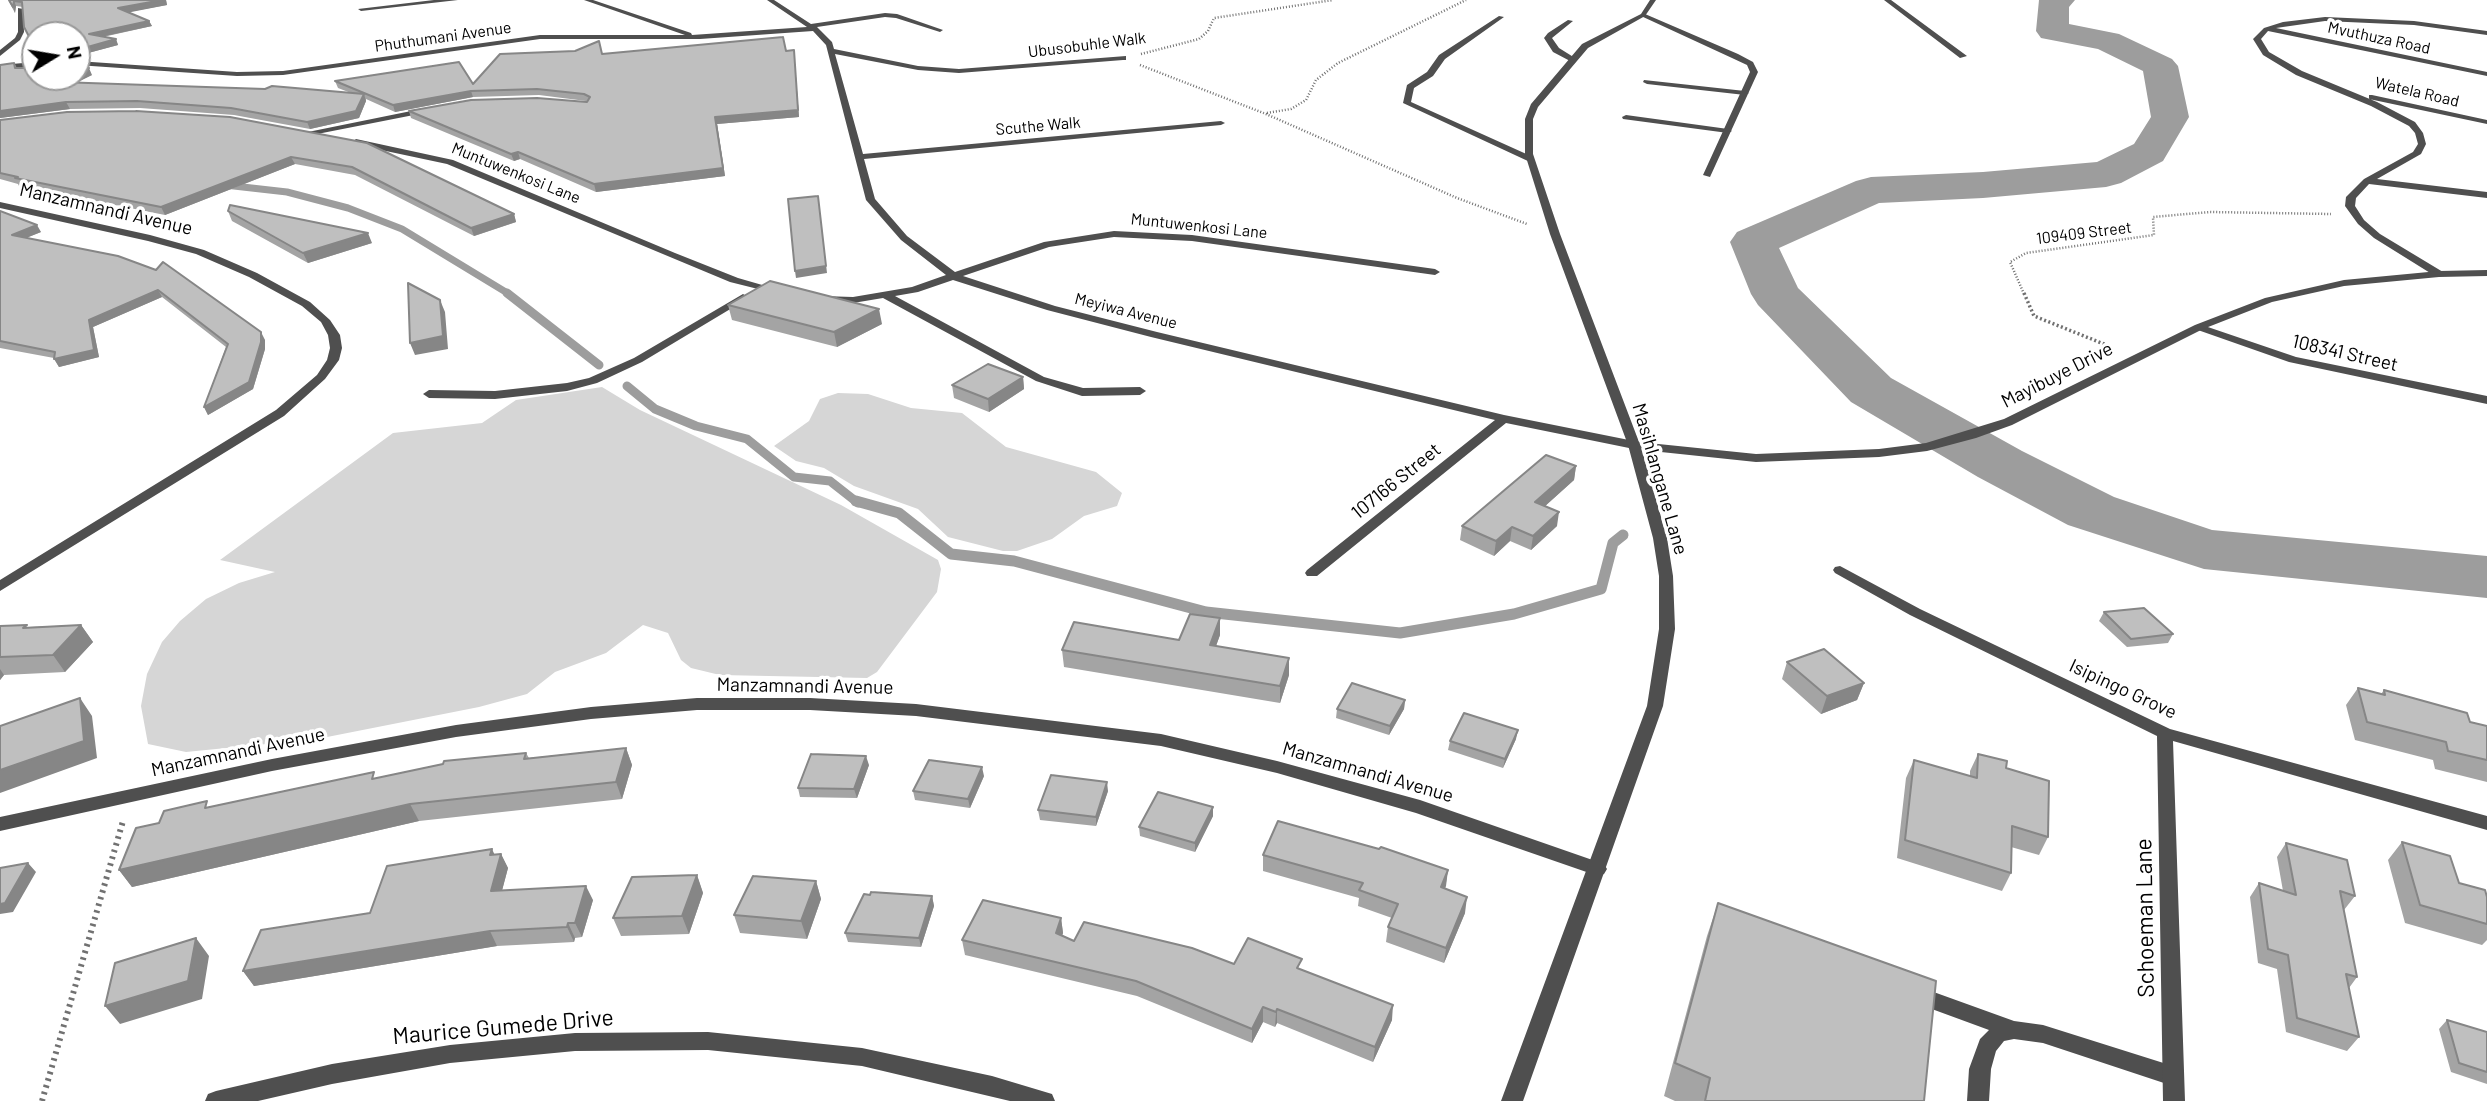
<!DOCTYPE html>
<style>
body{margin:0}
#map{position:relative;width:2487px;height:1101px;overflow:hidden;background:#fff;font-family:Barlow,sans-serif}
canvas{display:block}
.north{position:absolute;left:21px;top:21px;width:70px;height:70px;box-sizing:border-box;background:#fff;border:2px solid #999;border-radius:50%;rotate:79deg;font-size:19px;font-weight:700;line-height:28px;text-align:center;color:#000}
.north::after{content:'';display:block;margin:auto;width:24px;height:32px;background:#000;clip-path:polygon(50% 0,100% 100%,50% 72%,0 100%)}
</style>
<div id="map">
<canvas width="2487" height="1101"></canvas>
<div class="north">N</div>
</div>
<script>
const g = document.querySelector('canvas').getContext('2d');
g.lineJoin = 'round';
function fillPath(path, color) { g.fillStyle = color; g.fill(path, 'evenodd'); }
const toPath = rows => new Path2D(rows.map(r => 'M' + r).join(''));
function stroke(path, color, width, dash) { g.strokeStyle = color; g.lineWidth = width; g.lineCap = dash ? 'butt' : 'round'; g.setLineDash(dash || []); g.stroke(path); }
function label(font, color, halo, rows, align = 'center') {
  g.font = font + ' Barlow,sans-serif'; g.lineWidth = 7; g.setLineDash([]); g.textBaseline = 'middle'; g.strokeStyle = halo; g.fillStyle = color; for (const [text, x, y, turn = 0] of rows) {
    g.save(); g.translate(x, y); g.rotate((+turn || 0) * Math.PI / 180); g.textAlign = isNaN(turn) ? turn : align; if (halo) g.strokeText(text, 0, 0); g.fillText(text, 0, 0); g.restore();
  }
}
const green = toPath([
 [602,387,640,410,841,505,938,560,941,569,937,592,877,672,867,678,720,675,691,668,681,660,668,633,643,625,606,653,555,672,527,694,479,707,317,739,186,752,148,744,141,706,147,674,162,642,180,621,206,599,239,583,275,572,220,560,393,433,482,423,516,400],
 [838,393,868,394,911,408,962,413,1006,447,1096,472,1122,493,1117,506,1084,516,1052,539,1017,551,1003,551,948,537,918,509,854,486,824,468,796,461,774,446,809,421,820,399]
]);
const streamFar2 = toPath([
 [225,185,287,192,348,208,402,229,509,294]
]);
const streamFar1 = toPath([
 [507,293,599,365],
 [627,386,655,409,696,426,747,439,794,477,830,481,858,503]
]);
const stream = toPath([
 [856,501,899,513,951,554,1014,561,1206,612,1400,633,1514,614,1601,589,1613,543,1623,535]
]);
const river = toPath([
 [2039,0,2075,0,2069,7,2069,24,2119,34,2172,59,2178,66,2189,117,2163,161,2121,183,2106,187,1983,198,1879,203,1779,248,1798,288,1891,378,2022,451,2114,497,2212,530,2487,556,2487,598,2204,569,2068,525,1978,477,1851,402,1758,305,1751,294,1730,242,1737,232,1856,181,1871,177,1983,172,2097,162,2134,144,2151,117,2143,71,2098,49,2041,38,2036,31,2039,0]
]);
const pathFar2 = toPath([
 [1141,54,1199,39,1208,31,1214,18,1333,0],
 [1140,65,1266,114,1457,198,1527,224],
 [1267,113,1291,109,1306,100,1316,80,1338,63,1466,0],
 [2024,294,2010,262,2026,253,2154,235,2153,217,2210,212,2331,214]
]);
const pathFar1 = toPath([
 [2024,293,2034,316,2109,346]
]);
const path = toPath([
 [42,1101,123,821]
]);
const service = toPath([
 [1499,16,1504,17,1445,59,1433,76,1414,88,1411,102,1533,157,1533,161,1530,162,1403,103,1407,85,1427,72,1439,55,1499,16],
 [1568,20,1573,21,1552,38,1559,48,1575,58,1575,62,1572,62,1553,52,1544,38,1548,33,1568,20],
 [1644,80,1745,91,1749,93,1745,95,1647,84,1643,82,1644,80],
 [1626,115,1728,129,1732,131,1728,133,1623,119,1622,117,1626,115],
 [1917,986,2014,1021,2043,1025,2173,1066,2180,1069,2184,1076,2180,1083,2173,1086,2043,1043,2014,1039,2004,1041,1996,1051,1991,1069,1989,1101,1967,1101,1969,1069,1980,1039,1989,1030,1910,1001,1907,995,1910,989,1917,986]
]);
const minor = toPath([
 [434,0,458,0,361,11,358,9,434,0],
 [584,0,593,0,691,33,692,35,807,27,767,0,774,0,811,24,885,13,897,14,943,30,940,32,896,18,885,17,817,27,832,42,834,49,918,66,959,69,1126,56,1126,60,1123,60,959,73,918,70,835,54,863,154,1221,121,1225,123,1221,125,864,159,875,199,907,236,955,272,1044,242,1114,231,1192,235,1435,269,1440,272,1435,275,1192,241,1114,237,1049,247,963,276,1055,306,1157,332,1504,415,1634,441,1640,445,1634,449,1506,423,1317,576,1307,576,1305,573,1307,570,1495,420,1151,337,1047,310,953,280,918,292,895,296,1044,377,1083,388,1140,387,1146,391,1140,395,1082,396,1036,381,883,298,853,303,818,301,818,297,822,296,853,297,912,287,946,275,901,240,866,200,826,45,813,31,700,39,540,39,283,75,237,76,77,65,77,61,237,72,283,71,540,35,685,35,584,0],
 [1884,0,1891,0,1967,56,1960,58,1884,0],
 [18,8,23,9,24,32,20,40,0,56,0,50,15,38,18,32,18,8],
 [1641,14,1645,14,1738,54,1753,62,1758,72,1710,177,1703,175,1750,72,1747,65,1732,58,1641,16,1641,14],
 [2325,17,2414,21,2487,31,2487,35,2414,25,2325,21,2276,28,2487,72,2487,76,2268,31,2261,39,2269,52,2302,71,2377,102,2415,122,2423,133,2426,144,2421,154,2377,179,2487,192,2487,198,2369,184,2356,198,2355,206,2364,220,2380,234,2443,272,2443,276,2435,276,2374,238,2358,224,2345,206,2346,197,2364,179,2413,152,2418,144,2415,133,2409,126,2371,106,2296,75,2263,55,2253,39,2264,28,2283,22,2325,17],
 [35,62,35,66,0,69,0,65,35,62],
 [2372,95,2487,120,2487,124,2369,99,2369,95,2372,95],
 [426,108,430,110,429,112,307,136,303,133,426,108],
 [356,139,453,160,675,253,738,278,783,291,778,294,730,282,447,164,353,144,352,142,356,139],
 [0,202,150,235,204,250,257,273,310,302,330,320,340,335,342,348,339,360,325,379,284,416,0,591,0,580,276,410,317,375,327,360,330,348,328,335,321,322,302,306,249,277,196,254,148,241,0,208,0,202],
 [743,294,748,297,747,299,642,362,597,383,567,391,495,399,429,398,423,394,429,390,495,391,567,383,589,378,634,358,743,294],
 [2199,324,2296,357,2487,396,2487,404,2289,362,2195,329,2194,327,2199,324],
 [1840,566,1920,609,2170,729,2487,816,2487,830,2173,741,2185,1101,2163,1101,2157,736,1910,615,1835,573,1833,570,1835,567,1840,566],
 [697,698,810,698,916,704,1161,734,1277,761,1420,800,1604,864,1607,869,1604,874,1598,876,1416,813,1277,773,1161,746,916,716,810,710,697,710,591,719,456,737,272,771,0,831,0,817,272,759,456,725,591,707,697,698]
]);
const tertiary = toPath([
 [1650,0,1656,0,1645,16,1588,48,1538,107,1533,119,1533,154,1560,234,1639,442,1756,454,1879,449,1926,443,2004,419,2195,325,2265,298,2344,280,2439,271,2487,270,2487,276,2439,277,2344,286,2272,302,2203,329,2012,425,1976,438,1927,451,1879,457,1756,462,1642,450,1667,538,1673,576,1675,629,1663,706,1523,1101,1501,1101,1647,706,1659,629,1659,576,1653,538,1628,445,1550,234,1525,154,1525,119,1531,104,1582,44,1641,14,1650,0],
 [708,1032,862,1048,992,1076,1052,1094,1055,1101,1010,1101,862,1066,708,1050,575,1051,450,1063,332,1084,258,1101,205,1101,208,1094,216,1091,332,1064,450,1045,575,1033,708,1032]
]);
const wall = toPath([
 [8,0,166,0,167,5,128,12,149,21,152,26,103,37,116,39,118,45,77,56,77,35,23,7,16,6,15,13],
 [794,50,799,117,717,124,725,176,596,192,520,159,514,161,411,118,409,111,587,102,586,101,539,95,473,97,395,112,366,99,366,101,359,118,310,129,234,115,140,108,70,109,0,118,0,65,14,63,17,68,92,75,76,83,351,93,338,88,335,81,473,84,602,54],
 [230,117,514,214,516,222,474,236,355,175,295,164,165,215,19,186,18,184,0,179,0,120],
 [0,211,41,232,26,238,118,256,265,340,265,349,253,389,208,415,204,407,226,347,162,297,93,327,99,357,59,367,54,358,0,348],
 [228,211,372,243,308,263,232,221],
 [728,305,882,324,837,347,732,320],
 [1023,377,1024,389,989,412,954,398,952,385],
 [1576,466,1574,480,1545,506,1557,526,1531,550,1510,541,1494,556,1460,540,1462,526],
 [2104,612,2173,634,2168,643,2127,647,2099,621],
 [81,625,93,642,65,672,4,675,0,680,0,626,29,627],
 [1220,635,1216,646,1289,675,1280,703,1064,667,1062,650],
 [1787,662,1864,683,1857,700,1821,714,1782,679],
 [2358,688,2381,694,2384,690,2470,722,2487,726,2487,782,2435,769,2433,760,2355,740,2346,705],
 [1405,700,1404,709,1389,735,1336,718,1337,709],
 [1516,739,1503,768,1448,750,1450,741],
 [626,748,632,765,622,799,419,821,132,887,119,870,210,807,526,753,529,758],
 [1978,754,2006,768,2048,837,2039,855,2011,847,2011,873,2002,891,1897,858,1906,778,1914,760,1970,776,1970,771],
 [869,765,857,798,800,797,798,788],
 [984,776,970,808,915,800,913,791],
 [1108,791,1096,826,1040,820,1038,810],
 [1213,807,1213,816,1195,852,1140,836,1139,827],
 [2402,842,2459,883,2487,897,2487,940,2482,945,2405,923,2388,860],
 [2286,843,2355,896,2344,910,2357,977,2349,988,2359,1037,2347,1051,2286,1032,2277,969,2258,963,2250,897,2259,883,2283,891,2277,857],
 [501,854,508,868,502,890,593,900,582,937,575,938,574,942,497,946,254,986,243,971,495,855],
 [1263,855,1448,870,1445,889,1465,913,1444,963,1386,942,1388,927,1392,918,1358,906,1359,898,1263,871],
 [697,875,703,893,689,934,621,936,613,918],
 [816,881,821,899,807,939,740,933,734,915],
 [932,896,934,906,921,947,848,942,845,933],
 [1718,903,1924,1101,1675,1101,1664,1096,1707,936],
 [1061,918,1063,933,1062,935,1074,941,1234,964,1301,970,1392,1020,1373,1062,1277,1023,1275,1027,1263,1022,1252,1043,1137,996,965,955,962,940],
 [2447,1020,2487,1032,2487,1084,2451,1072,2439,1029]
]);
const shadedWall = toPath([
 [162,0,166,0,167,5,121,14,118,8],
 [14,1,16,6,15,13,13,7],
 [149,21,152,26,91,39,89,34],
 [116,39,118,45,77,56,77,50],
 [794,50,799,117,717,124,725,176,596,192,594,184,715,117],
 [89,68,92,75,63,89,59,82,70,77,77,77,77,74],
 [471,91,473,97,395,112,393,105],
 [364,94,366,101,359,118,310,129,307,122],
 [66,102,70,109,0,118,0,111],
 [518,152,520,159,514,161,511,154],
 [291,157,295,164,165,215,161,207],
 [818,196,827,273,796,278,795,271],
 [514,214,516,222,474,236,471,228],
 [37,225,41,232,16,242,12,235],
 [368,233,372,243,308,263,303,253],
 [158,290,162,297,93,327,99,357,59,367,54,359,89,320],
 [440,300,445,312,448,349,415,355,410,343],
 [879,309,882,324,837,347,834,332],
 [261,332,265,340,265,349,253,389,208,415,204,407],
 [1023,377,1024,389,989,412,988,399],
 [1576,466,1574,480,1533,517,1535,502],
 [1559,512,1557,526,1531,550,1533,536],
 [1512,527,1510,541,1494,556,1496,541],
 [1220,618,1220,635,1210,662,1210,645],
 [81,625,93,642,65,672,53,655],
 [1289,658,1289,675,1280,703,1280,686],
 [0,669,4,675,0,680],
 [1864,683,1857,700,1821,714,1827,696],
 [80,698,92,716,97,758,0,793,0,770],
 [1405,700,1404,709,1389,735,1390,726],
 [1518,730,1516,739,1503,768,1505,759],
 [626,748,632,765,622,799,616,782],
 [866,756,869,765,857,798,854,789],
 [982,767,984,776,970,808,968,799],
 [1107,782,1108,791,1096,826,1096,817],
 [410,804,419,821,132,887,119,870],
 [1213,807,1213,816,1195,852,1195,843],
 [492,849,498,862,501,854,508,868,498,906,491,891,490,855],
 [28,863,36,872,13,912,0,914,0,904],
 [1448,870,1446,886,1438,903,1441,887],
 [697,875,703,893,689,934,682,916],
 [816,881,821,899,807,939,801,921],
 [586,886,593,900,582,937,575,923],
 [932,896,934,906,921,947,919,938],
 [1467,897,1465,913,1444,963,1446,948],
 [1061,918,1063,933,1058,948,1056,933],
 [568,923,575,938,574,942,567,927],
 [490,931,497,946,254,986,243,971],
 [196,938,209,956,202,999,120,1024,105,1006],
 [1393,1005,1392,1020,1373,1062,1375,1047],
 [1263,1007,1263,1022,1252,1043,1252,1029],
 [1277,1009,1277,1023,1275,1027,1276,1012]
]);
const building = toPath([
 [9,0,162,0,118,8,149,21,89,34,116,39,77,50,77,35,35,35,35,48,24,27,22,2,14,1,13,7,9,0],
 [783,37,786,51,794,50,798,110,715,117,723,168,594,184,518,152,511,154,409,111,471,100,537,98,587,102,590,97,584,94,537,89,471,91,393,105,335,81,459,62,473,84,500,54,575,51,599,41,602,54,783,37],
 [14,63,15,68,35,68,35,77,70,77,59,82,265,89,272,86,364,94,356,111,307,122,231,108,137,101,66,102,0,111,0,65,14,63],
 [77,68,89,68,77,74,77,68],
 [136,111,230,117,367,143,514,214,471,228,352,167,291,157,161,207,15,178,18,177,0,173,0,120,67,112,136,111],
 [818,196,826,266,795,271,788,199,818,196],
 [230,205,368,233,303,253,228,211,230,205],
 [0,211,37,225,12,235,118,256,156,270,163,262,261,332,261,342,249,382,204,407,228,344,158,290,89,320,94,350,54,359,55,352,0,341,0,211],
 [770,281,879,309,834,332,728,305,770,281],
 [408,283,440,300,443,336,410,343,408,283],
 [988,364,1023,377,988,399,952,385,988,364],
 [1546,455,1576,466,1535,502,1559,512,1533,536,1512,527,1496,541,1462,526,1546,455],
 [2144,608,2173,634,2131,639,2104,612,2144,608],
 [1190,614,1220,618,1210,645,1289,658,1280,686,1062,650,1074,622,1179,640,1190,614],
 [27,625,23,628,81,625,53,655,0,657,0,626,27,625],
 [1824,649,1864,683,1827,696,1787,662,1824,649],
 [1352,683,1405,700,1390,726,1337,709,1352,683],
 [2358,688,2385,695,2384,690,2467,713,2470,722,2487,726,2487,760,2448,751,2446,742,2367,722,2358,688],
 [80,698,84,741,0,770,0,726,80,698],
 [1464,713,1518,730,1505,759,1450,741,1464,713],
 [626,748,616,782,410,804,119,870,136,828,159,823,164,811,207,801,205,808,374,772,372,779,443,764,444,761,526,753,524,759,626,748],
 [811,754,866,756,854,789,798,788,811,754],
 [1978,754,2007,761,2006,768,2049,781,2048,837,2012,826,2011,873,1905,840,1914,760,1977,778,1978,754],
 [929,760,982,767,968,799,913,791,929,760],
 [1051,775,1107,782,1096,817,1038,810,1051,775],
 [1158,792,1213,807,1195,843,1139,827,1158,792],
 [1278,821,1379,849,1381,847,1448,870,1441,887,1467,897,1446,948,1388,927,1398,904,1359,890,1363,883,1263,855,1278,821],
 [2402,842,2450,856,2459,883,2485,890,2487,897,2487,924,2420,905,2402,842],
 [2286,843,2347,860,2355,896,2340,891,2357,977,2346,974,2359,1037,2297,1018,2288,955,2268,949,2259,883,2296,895,2286,843],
 [492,849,490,855,501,854,491,891,586,886,575,923,568,923,567,927,490,931,243,971,261,930,370,913,387,866,492,849],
 [28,863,5,903,0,904,0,868,28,863],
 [697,875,682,916,613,918,632,877,697,875],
 [753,876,816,881,801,921,734,915,753,876],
 [871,892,932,896,919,938,845,933,864,894,870,895,871,892],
 [983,900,1061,918,1056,933,1074,941,1084,922,1192,948,1234,964,1248,938,1302,959,1297,968,1393,1005,1375,1047,1277,1009,1276,1012,1263,1007,1252,1029,1136,981,962,940,983,900],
 [1718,903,1936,981,1924,1101,1705,1101,1710,1078,1675,1063,1718,903],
 [196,938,188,981,105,1006,115,963,196,938],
 [2447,1020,2487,1032,2487,1072,2459,1063,2447,1020]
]);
const farStreetnames = [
 ["Phuthumani Avenue",443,37,-8],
 ["Mvuthuza Road",2379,38,12],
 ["Ubusobuhle Walk",1087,45,-7],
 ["Watela Road",2417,92,13],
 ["Scuthe Walk",1038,126,-5],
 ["Muntuwenkosi Lane",516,173,22],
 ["Muntuwenkosi Lane",1199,226,6],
 ["109409 Street",2084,233,-7],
 ["Meyiwa Avenue",1126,311,14]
];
const streetNames = [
 ["Manzamnandi Avenue",106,209,13],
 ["108341 Street",2345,353,13],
 ["Mayibuye Drive",2057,375,-27],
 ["Masihlangane Lane",1660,479,74],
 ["107166 Street",1396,481,-39],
 ["Manzamnandi Avenue",805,686,1],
 ["Isipingo Grove",2123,689,25],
 ["Manzamnandi Avenue",238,752,-12],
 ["Manzamnandi Avenue",1368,772,16]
];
const nearStreetnames = [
 ["Schoeman Lane",2145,918,-91],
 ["Maurice Gumede Drive",503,1027,-5]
];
fillPath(green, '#d6d6d6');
stroke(streamFar2, '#9d9d9d', 7);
stroke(streamFar1, '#9d9d9d', 9);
stroke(stream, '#9d9d9d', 11);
fillPath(river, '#9d9d9d');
stroke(pathFar2, '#717171', 2.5, [1, 2]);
stroke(pathFar1, '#717171', 3.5, [2, 2.5]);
stroke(path, '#717171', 6, [2.5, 4.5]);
fillPath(service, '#4f4f4f');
fillPath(minor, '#4f4f4f');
fillPath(tertiary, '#4f4f4f');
fillPath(wall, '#a4a4a4');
fillPath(shadedWall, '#868686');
fillPath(building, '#bfbfbf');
stroke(building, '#868686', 2);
label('16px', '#000', '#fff', farStreetnames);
label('19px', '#000', '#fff', streetNames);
label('23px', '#000', '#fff', nearStreetnames);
</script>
